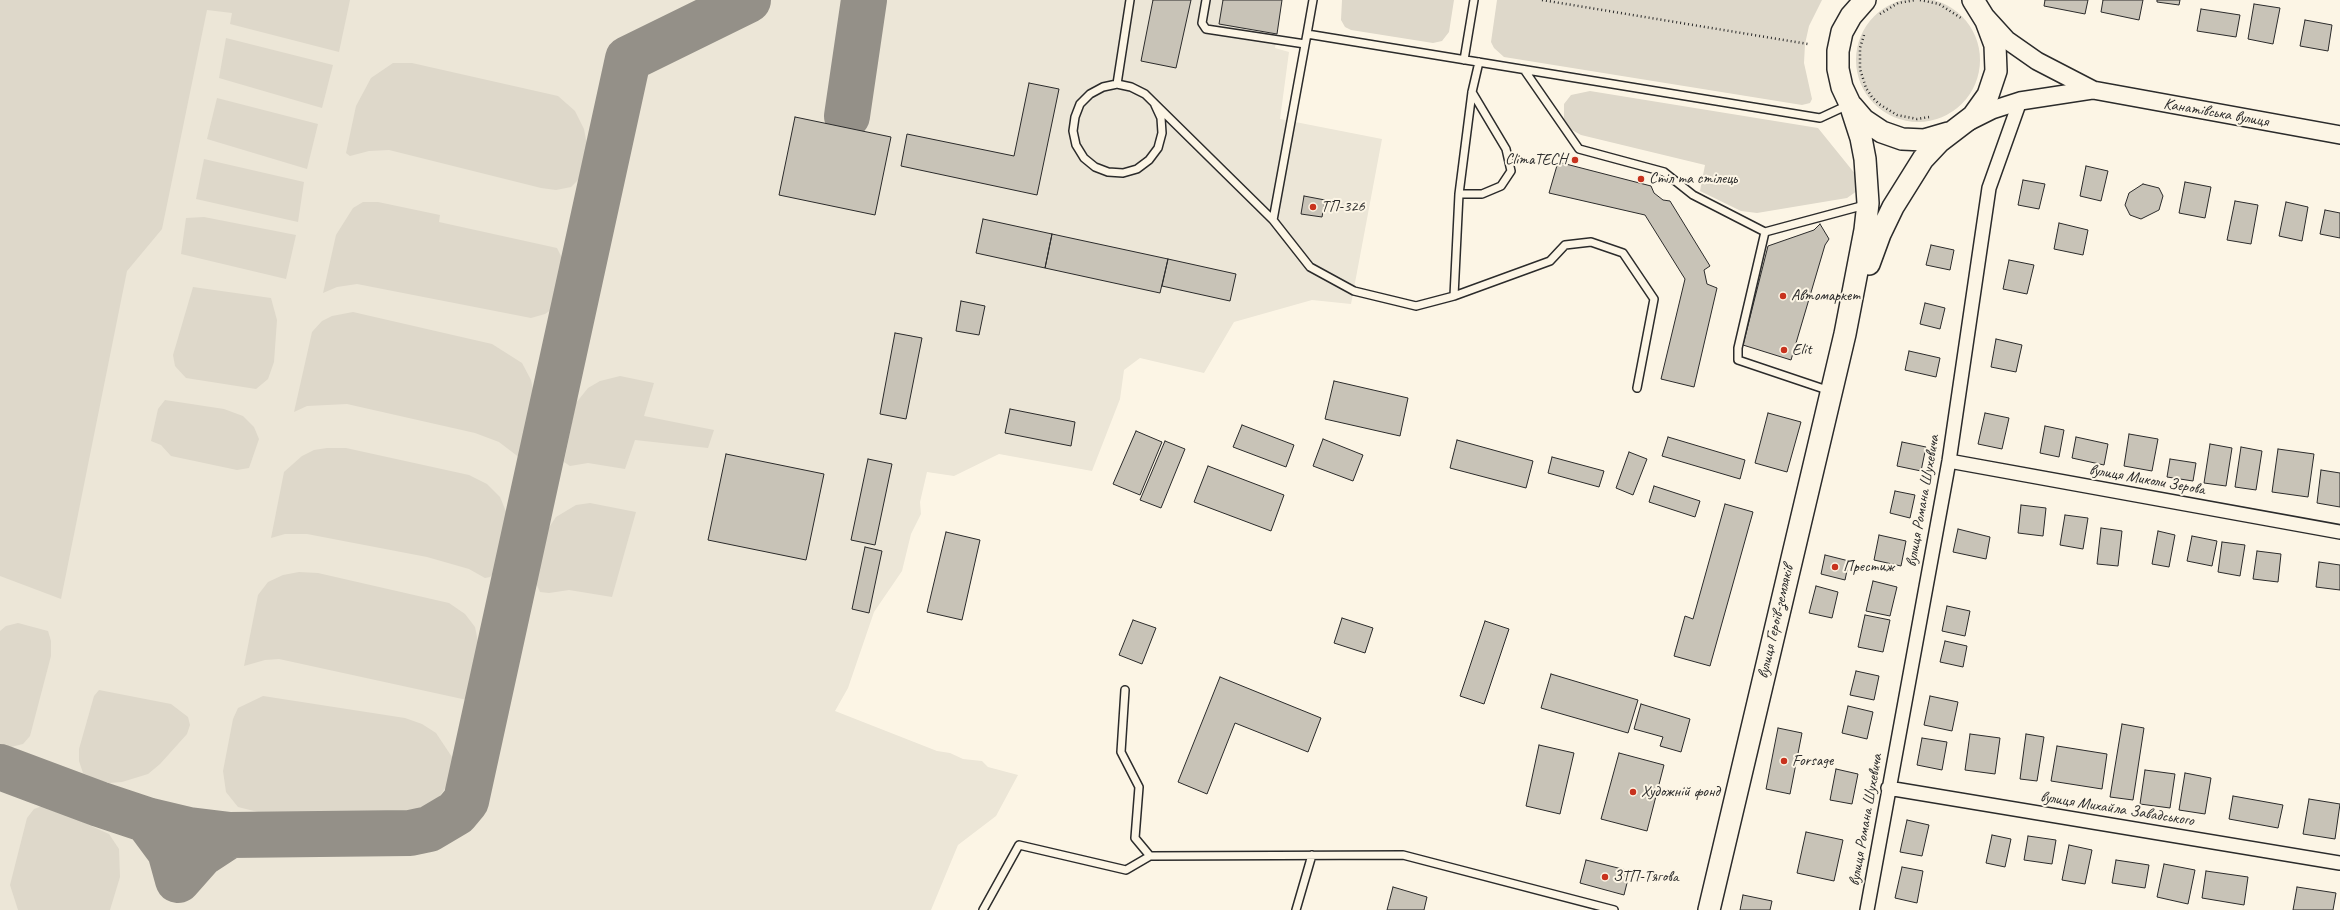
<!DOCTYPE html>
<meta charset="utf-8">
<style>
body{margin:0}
canvas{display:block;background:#fcf5e5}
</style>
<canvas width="2340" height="910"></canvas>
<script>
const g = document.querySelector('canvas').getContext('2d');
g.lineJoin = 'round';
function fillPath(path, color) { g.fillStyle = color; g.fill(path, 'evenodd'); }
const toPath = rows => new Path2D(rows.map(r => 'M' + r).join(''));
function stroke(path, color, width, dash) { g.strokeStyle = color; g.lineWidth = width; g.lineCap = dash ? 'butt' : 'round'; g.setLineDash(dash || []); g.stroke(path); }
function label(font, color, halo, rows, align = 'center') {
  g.font = font + ' Caveat,sans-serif'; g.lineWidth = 4; g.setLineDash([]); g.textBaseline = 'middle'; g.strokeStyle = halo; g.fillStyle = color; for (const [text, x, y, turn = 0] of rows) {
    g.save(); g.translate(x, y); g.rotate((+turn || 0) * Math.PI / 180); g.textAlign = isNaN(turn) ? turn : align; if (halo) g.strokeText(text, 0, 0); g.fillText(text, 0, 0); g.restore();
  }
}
const built = toPath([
 [0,0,1282,0,1275,48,1289,52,1280,119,1382,139,1351,304,1312,300,1234,322,1204,373,1140,358,1124,370,1120,399,1092,471,999,454,954,476,927,472,920,502,921,514,911,534,902,571,874,612,848,688,835,711,937,751,950,753,963,759,982,761,988,767,1018,775,996,816,958,845,931,910,0,910]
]);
const green = toPath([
 '1856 60a62 62 0 1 1 124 0a62 62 0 1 1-124 0Z',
 [0,0,350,0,339,52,230,24,232,13,207,10,162,229,127,271,61,599,0,576],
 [1342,0,1454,0,1449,32,1442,41,1433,43,1351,30,1345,27,1341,20],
 [1497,0,1822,0,1809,26,1805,44,1804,63,1812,99,1810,103,1802,105,1504,57,1494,48,1491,42],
 [226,38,333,65,322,108,219,78],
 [393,63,412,63,558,96,575,111,584,129,587,145,586,158,581,177,571,187,556,190,541,188,389,150,369,151,350,156,346,153,356,106,371,78],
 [1590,91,1818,128,1856,175,1857,191,1847,198,1757,213,1741,211,1700,191,1705,165,1581,135,1570,129,1564,119,1564,104,1571,95],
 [217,98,318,124,307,169,207,139],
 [204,159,304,182,298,222,196,199],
 [363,202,378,202,440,215,439,222,557,248,564,262,566,273,555,307,545,314,531,318,357,284,337,287,323,293,336,235,353,208],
 [204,217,296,235,286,279,181,254,186,218],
 [193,287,271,298,277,320,274,362,268,379,256,389,186,378,175,366,173,355],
 [353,312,492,344,522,363,531,380,534,394,520,458,499,442,475,433,347,404,307,406,294,412,312,332,322,321,332,316],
 [620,376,654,383,644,416,714,430,708,448,635,440,625,469,588,463,570,466,564,462,576,403,588,388,600,381],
 [165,400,224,409,243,416,254,427,259,439,249,468,237,470,171,456,161,445,151,441,158,409],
 [327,448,346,448,469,475,487,484,500,497,507,514,508,525,500,565,490,577,485,578,469,569,427,557,307,534,285,534,271,538,284,472,302,456,314,450],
 [590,503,636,512,612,597,569,590,549,593,540,592,536,583,546,532,556,517,576,505],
 [299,572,318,573,449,603,465,614,475,627,479,647,467,700,279,659,265,660,244,666,258,595,268,582,283,575],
 [18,623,48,631,51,641,51,656,30,736,23,744,7,748,0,745,0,631,6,626],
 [99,690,171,704,188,717,190,725,187,734,160,764,148,774,122,782,109,783,95,779,83,773,79,761,79,749,94,696],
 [263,696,405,718,422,724,436,733,452,757,451,780,439,797,427,806,408,813,258,812,238,807,226,792,223,771,233,719,238,708],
 [45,805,109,834,119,849,120,877,110,910,18,910,10,885,27,818,34,809]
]);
const taxiway = toPath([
 [847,116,864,0],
 [0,767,99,804,147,820,189,830,230,835,410,833,429,829,456,813,466,801,628,59,748,0],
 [147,820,170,851,178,880,201,854,230,835]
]);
const building = toPath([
 [1153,0,1191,0,1176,68,1141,61,1153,0],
 [1223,0,1282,0,1277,34,1219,24,1223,0],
 [2045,0,2088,0,2085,14,2044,6,2045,0],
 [2103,0,2143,0,2139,20,2101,12,2103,0],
 [2157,0,2180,0,2179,5,2157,2,2157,0],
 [2254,4,2280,8,2273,44,2248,39,2254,4],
 [2201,9,2240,15,2236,37,2197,31,2201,9],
 [2305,20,2332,25,2328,51,2300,46,2305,20],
 [1029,83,1059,89,1037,195,901,166,907,134,1014,156,1029,83],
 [795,117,891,137,875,215,779,195,795,117],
 [1558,162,1651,186,1654,193,1663,200,1670,201,1710,266,1704,270,1707,284,1717,288,1694,387,1661,379,1685,279,1645,215,1549,193,1558,162],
 [2086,166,2108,171,2101,201,2080,196,2086,166],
 [2023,180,2045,184,2039,209,2018,205,2023,180],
 [2185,182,2211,187,2205,218,2179,213,2185,182],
 [2143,184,2159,188,2163,196,2159,210,2141,219,2130,215,2125,205,2129,193,2143,184],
 [1304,196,1325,200,1322,217,1301,214,1304,196],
 [2235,201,2258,205,2251,244,2227,240,2235,201],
 [2286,202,2308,207,2302,241,2279,236,2286,202],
 [2325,210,2340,213,2340,238,2320,234,2325,210],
 [983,219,1052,234,1045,268,976,253,983,219],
 [2059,223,2088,230,2083,255,2054,249,2059,223],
 [1820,224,1829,239,1825,245,1791,360,1743,345,1768,246,1814,230,1820,224],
 [1052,234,1168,259,1160,293,1045,268,1052,234],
 [1931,245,1954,250,1950,270,1926,265,1931,245],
 [1168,259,1236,274,1230,301,1162,286,1168,259],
 [2009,260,2034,265,2027,294,2003,289,2009,260],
 [961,301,985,306,979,335,956,331,961,301],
 [1925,303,1945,308,1940,329,1920,324,1925,303],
 [895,333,922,338,906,419,880,414,895,333],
 [1996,339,2022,345,2016,372,1991,367,1996,339],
 [1909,351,1940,358,1936,377,1905,370,1909,351],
 [1334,381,1408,398,1400,436,1325,419,1334,381],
 [1010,409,1075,422,1071,446,1005,433,1010,409],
 [1768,413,1801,422,1787,472,1755,463,1768,413],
 [1985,413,2009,418,2002,449,1978,444,1985,413],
 [1242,425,1294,445,1286,467,1233,447,1242,425],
 [2045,426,2064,430,2059,457,2040,453,2045,426],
 [1136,431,1162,442,1140,495,1113,484,1136,431],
 [2129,434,2158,439,2152,471,2124,466,2129,434],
 [1668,437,1745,460,1740,479,1662,456,1668,437],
 [2076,437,2108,444,2104,465,2072,458,2076,437],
 [1323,439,1363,455,1353,481,1313,466,1323,439],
 [1457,440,1533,461,1526,488,1450,468,1457,440],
 [1165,441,1185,449,1161,508,1140,500,1165,441],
 [1902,442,1926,447,1921,471,1897,466,1902,442],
 [2210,444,2232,448,2226,486,2204,483,2210,444],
 [2241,447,2262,451,2256,490,2235,487,2241,447],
 [2278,449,2314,454,2308,497,2272,492,2278,449],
 [1629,452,1647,459,1633,495,1616,488,1629,452],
 [726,454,824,474,806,560,708,540,726,454],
 [1552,457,1604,471,1599,487,1548,473,1552,457],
 [868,459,892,464,875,545,851,540,868,459],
 [2170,459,2196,463,2193,481,2167,477,2170,459],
 [1208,466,1284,495,1271,531,1194,502,1208,466],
 [2321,470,2340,473,2340,507,2317,503,2321,470],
 [1654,486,1700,501,1695,517,1649,502,1654,486],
 [1895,491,1915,495,1910,518,1890,513,1895,491],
 [1725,504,1753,512,1710,666,1674,656,1685,616,1693,619,1725,504],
 [2021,505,2046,508,2043,536,2018,533,2021,505],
 [2065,515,2088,518,2083,549,2060,545,2065,515],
 [2101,528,2122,531,2118,566,2097,564,2101,528],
 [1958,529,1990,537,1986,559,1953,552,1958,529],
 [2158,531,2175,535,2169,567,2152,564,2158,531],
 [946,532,980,540,962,620,927,612,946,532],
 [1879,535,1906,541,1901,566,1874,560,1879,535],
 [2192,536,2217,541,2212,566,2187,561,2192,536],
 [2222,542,2245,545,2240,576,2218,572,2222,542],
 [865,547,882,551,869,613,852,609,865,547],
 [2257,551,2281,554,2278,582,2253,579,2257,551],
 [1825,555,1849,561,1845,580,1821,574,1825,555],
 [2319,562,2340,565,2340,590,2316,587,2319,562],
 [1873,581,1897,587,1890,616,1866,611,1873,581],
 [1816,586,1838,592,1832,618,1809,613,1816,586],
 [1947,606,1970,611,1965,636,1942,631,1947,606],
 [1865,615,1890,620,1883,652,1858,647,1865,615],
 [1342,618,1373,628,1365,653,1334,643,1342,618],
 [1133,620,1156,628,1142,664,1119,655,1133,620],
 [1485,621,1509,629,1484,704,1460,696,1485,621],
 [1945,641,1967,646,1963,667,1940,662,1945,641],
 [1856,671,1879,676,1874,700,1850,695,1856,671],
 [1551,674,1638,700,1628,733,1541,708,1551,674],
 [1220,677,1321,718,1308,752,1235,723,1207,794,1178,782,1220,677],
 [1930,696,1958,702,1952,731,1924,725,1930,696],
 [1641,704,1690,719,1681,752,1660,746,1663,737,1634,729,1641,704],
 [1848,706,1873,712,1867,739,1842,733,1848,706],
 [2122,724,2144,728,2133,800,2110,797,2122,724],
 [1778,728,1802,733,1790,794,1766,789,1778,728],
 [1970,734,2000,738,1995,774,1965,770,1970,734],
 [2026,734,2044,737,2037,781,2020,779,2026,734],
 [1922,738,1947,742,1942,770,1917,765,1922,738],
 [1539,745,1574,753,1560,814,1526,806,1539,745],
 [2057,746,2107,754,2102,789,2051,781,2057,746],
 [1619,753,1664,765,1647,831,1601,819,1619,753],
 [1836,769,1858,774,1852,804,1830,800,1836,769],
 [2145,770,2175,774,2170,808,2140,804,2145,770],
 [2185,773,2211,778,2205,814,2179,810,2185,773],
 [2233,796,2283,805,2278,828,2229,819,2233,796],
 [2309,799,2340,804,2335,839,2303,834,2309,799],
 [1907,820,1929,825,1922,856,1900,852,1907,820],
 [1806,832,1843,840,1834,881,1797,873,1806,832],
 [1992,835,2011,839,2005,867,1986,863,1992,835],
 [2028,836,2056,840,2052,864,2024,860,2028,836],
 [2069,845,2092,850,2085,884,2062,880,2069,845],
 [1586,860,1630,871,1624,895,1580,883,1586,860],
 [2116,860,2149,865,2145,888,2112,883,2116,860],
 [2164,864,2195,870,2188,904,2157,897,2164,864],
 [1902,867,1923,871,1917,903,1895,898,1902,867],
 [2206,871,2248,877,2244,905,2202,898,2206,871],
 [1393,887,1427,897,1424,910,1387,910,1393,887],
 [2297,887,2336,893,2333,910,2293,910,2297,887],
 [1743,895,1772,901,1770,910,1740,910,1743,895]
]);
const path = toPath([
 [1542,0,1808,44],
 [1920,0,1939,4,1961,18],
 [1880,14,1898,3,1916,0],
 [1864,35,1860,48,1860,69,1866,88,1872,97,1879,104,1897,115,1917,119,1929,117]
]);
const service = toPath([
 [1206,0,1202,23,1206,29,1305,44],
 [1313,0,1307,34,1820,118,1848,105],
 [1464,60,1474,0],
 [1525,71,1579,149,1664,172,1693,195,1765,232,1865,205],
 [1117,84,1130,0],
 [1155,105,1161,118,1162,133,1158,148,1149,160,1137,169,1123,173,1108,172,1095,167,1084,158,1076,145,1073,131,1075,117,1080,104,1090,94,1103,87,1117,84,1131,87,1145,94,1273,220,1310,267,1354,291,1416,306,1454,296,1550,261,1565,245,1591,242,1623,253,1654,299,1637,388],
 [1459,194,1482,194,1501,186,1511,171,1506,149,1472,92],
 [1273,220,1307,34],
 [1765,232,1738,348,1738,360,1830,391],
 [1454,296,1459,194,1472,92,1479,62],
 [1125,690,1121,752,1139,787,1135,838,1150,856],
 [983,910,1019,845,1126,870,1150,856,1403,855,1614,910],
 [1296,910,1312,855]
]);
const minor = toPath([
 [1949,461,2340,532],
 [1888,788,2340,863],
 [1867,910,1949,461,1989,188,2020,101]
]);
const tertiary = toPath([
 [1987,18,2007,40,2037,61,2093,90,2340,135],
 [1968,122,1992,110,2020,101,2092,90]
]);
const primary = toPath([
 [1852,106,1864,120,1882,132,1902,139,1924,140,1948,133],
 [1869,264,1880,234,1893,207,1923,159,1939,142,1973,116,1988,95,1996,71,1995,45,1986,21,1973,0],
 [1709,910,1845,334,1865,230,1868,203,1865,159,1861,138,1850,104,1842,87,1838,69,1838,51,1842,32,1851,16,1865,0]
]);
const markers = [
 [1575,160,4,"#c8321e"],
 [1641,179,4,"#c8321e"],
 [1313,207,4,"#c8321e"],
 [1783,296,4,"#c8321e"],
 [1784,350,4,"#c8321e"],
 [1835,567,4,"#c8321e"],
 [1784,761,4,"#c8321e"],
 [1633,792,4,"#c8321e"],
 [1605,877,4,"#c8321e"]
];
const streetNames = [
 ["Канатівська вулиця",2216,113,10],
 ["вулиця Миколи Зерова",2147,480,10],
 ["вулиця Романа Шухевича",1923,501,-80],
 ["вулиця Героїв-земляків",1776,622,-77],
 ["вулиця Михайла Завадського",2117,809,9],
 ["вулиця Романа Шухевича",1866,820,-80]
];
const poiNames = [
 ["ClimaTECH",1567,160,"right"],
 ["Стіл та стілець",1649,179],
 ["ТП-326",1321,207],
 ["Автомаркет",1791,296],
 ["Elit",1792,350],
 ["Престиж",1843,567],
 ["Forsage",1792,761],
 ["Художній фонд",1641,792],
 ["ЗТП-Тягова",1613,877]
];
fillPath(built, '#ece6d7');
fillPath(green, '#ded8ca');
stroke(taxiway, '#949088', 46);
fillPath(building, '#c8c3b7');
stroke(building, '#2b2b2b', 1);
stroke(service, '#2b2b2b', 10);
stroke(minor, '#2b2b2b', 16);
stroke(tertiary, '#2b2b2b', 20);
stroke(primary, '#2b2b2b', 24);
stroke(path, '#2b2b2b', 2.5, [1, 3]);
stroke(service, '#fcf5e5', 7);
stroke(minor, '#fcf5e5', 13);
stroke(tertiary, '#fcf5e5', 17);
stroke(primary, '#fcf5e5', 21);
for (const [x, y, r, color] of markers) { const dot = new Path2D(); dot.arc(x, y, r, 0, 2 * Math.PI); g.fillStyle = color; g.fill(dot); stroke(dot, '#fcf5e5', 1.5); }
label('16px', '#2b2b2b', '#fcf5e5', streetNames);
label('16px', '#2b2b2b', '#fcf5e5', poiNames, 'left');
</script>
